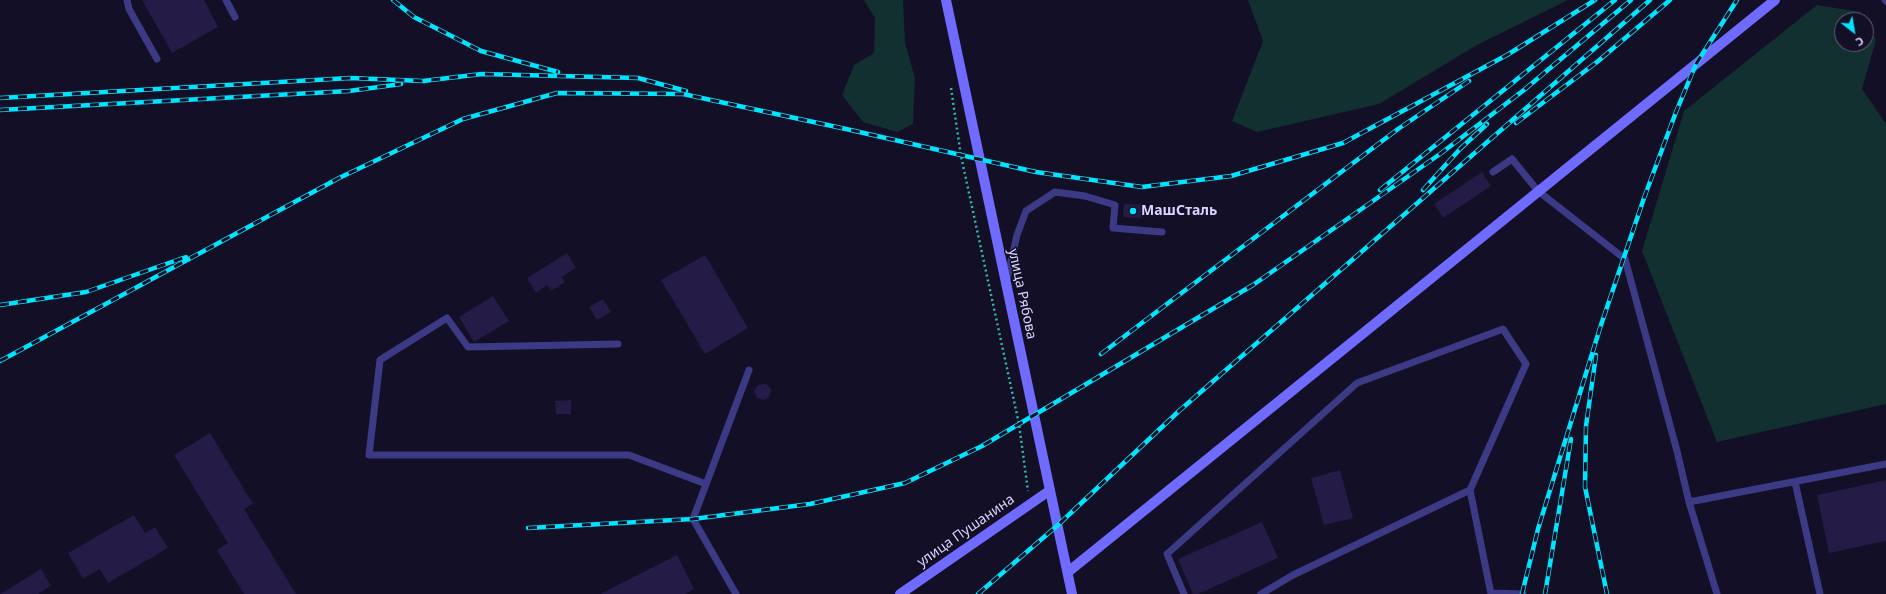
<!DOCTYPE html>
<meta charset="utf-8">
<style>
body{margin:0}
#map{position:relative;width:1886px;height:594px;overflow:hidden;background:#130f26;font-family:"Noto Sans",sans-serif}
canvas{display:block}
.north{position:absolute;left:1834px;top:12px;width:40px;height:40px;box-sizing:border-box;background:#130f26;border:1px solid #625e7d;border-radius:50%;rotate:149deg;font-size:11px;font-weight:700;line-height:16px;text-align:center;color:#d9d4ff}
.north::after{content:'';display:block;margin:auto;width:14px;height:18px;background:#00e5ff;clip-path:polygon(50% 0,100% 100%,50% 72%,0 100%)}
</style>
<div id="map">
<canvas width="1886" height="594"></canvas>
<div class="north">С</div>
</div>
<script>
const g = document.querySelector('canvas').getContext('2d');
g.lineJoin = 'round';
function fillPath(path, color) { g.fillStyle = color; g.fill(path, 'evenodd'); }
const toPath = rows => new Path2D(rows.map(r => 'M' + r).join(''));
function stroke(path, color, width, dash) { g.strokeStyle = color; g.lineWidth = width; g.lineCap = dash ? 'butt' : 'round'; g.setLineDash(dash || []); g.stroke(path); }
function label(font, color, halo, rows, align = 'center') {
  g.font = font + ' "Noto Sans",sans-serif'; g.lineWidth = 3; g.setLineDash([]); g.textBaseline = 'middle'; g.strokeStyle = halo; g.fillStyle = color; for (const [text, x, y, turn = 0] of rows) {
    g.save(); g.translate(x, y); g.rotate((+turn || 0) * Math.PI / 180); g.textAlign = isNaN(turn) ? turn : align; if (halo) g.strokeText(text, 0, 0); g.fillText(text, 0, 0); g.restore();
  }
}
const green = toPath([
 [864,0,903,0,905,43,915,78,913,124,897,132,863,122,842,95,854,65,874,53,875,18],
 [1248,0,1568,0,1477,45,1379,104,1257,132,1232,121,1263,41],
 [1817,5,1861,12,1865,20,1842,20,1842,44,1866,44,1866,21,1876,40,1862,89,1886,124,1886,404,1717,442,1642,251,1684,111]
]);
const building = toPath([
 [142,0,204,0,218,27,172,53],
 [1482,172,1491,186,1443,218,1434,204],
 [1124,204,1143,205,1142,218,1123,217],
 [567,253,576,268,562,277,565,282,551,291,547,285,536,293,527,278],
 [705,255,748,328,705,354,661,280],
 [493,296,509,321,474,342,459,317],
 [603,299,611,312,597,320,589,307],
 [766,384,771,389,770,396,764,400,757,398,754,391,758,385],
 [571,400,571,414,556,414,555,401],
 [210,433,253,504,244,509,296,594,244,594,217,550,228,543,174,455],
 [1340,470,1353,518,1324,525,1311,478],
 [1886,480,1886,541,1829,553,1817,495],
 [134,515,145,533,155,527,168,548,108,583,100,569,83,579,68,553],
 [1262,522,1278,558,1198,594,1193,594,1178,559],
 [677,555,694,589,685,594,600,594],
 [41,569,51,586,38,594,0,594]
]);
const path = toPath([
 [951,88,961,156,1019,424,1028,491]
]);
const lane = toPath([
 [127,0,129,9,157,59],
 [226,0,235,17],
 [1885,0,1886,1],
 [1493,172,1512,159,1538,191,1625,259,1677,451,1689,502,1717,594],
 [1007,279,1017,235,1026,211,1055,192,1085,196,1115,205,1113,228,1162,232],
 [618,344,468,347,447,318,380,360,369,455,629,455,706,484],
 [1795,482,1820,594],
 [1470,490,1491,594],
 [1689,502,1886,464],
 [1492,593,1523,594],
 [736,594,693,519,749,370],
 [1184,594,1167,554,1357,383,1503,329,1526,364,1470,490,1293,575,1261,594]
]);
const secondary = toPath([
 [946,0,1072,594],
 [1068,572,1775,0],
 [900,594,1049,491]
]);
const rail = toPath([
 [393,0,414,17,481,51,558,72],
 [0,98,350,78,423,81,482,74,638,78,686,91],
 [0,110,349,91,401,84],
 [1516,123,1597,62,1670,0],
 [1380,190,1615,0],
 [1423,190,1460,149,1487,124],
 [0,305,86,292,186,257],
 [1101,354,1398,129,1469,81],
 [1596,355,1586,426,1585,487,1607,594],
 [0,361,339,178,463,119,557,93,683,94,846,129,1036,172,1142,187,1231,176,1343,143,1507,55,1595,0],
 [528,528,693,519,810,504,905,483,982,446,1253,285,1440,154,1524,90,1631,0],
 [978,594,1058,525,1179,411,1650,0],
 [1522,594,1538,529,1600,328,1644,198,1676,112,1696,64,1737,0],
 [1545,594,1571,439]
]);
const markers = [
 [1133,211,4,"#00e5ff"]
];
const poiNames = [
 ["МашСталь",1141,211]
];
const streetNames = [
 ["улица Рябова",1022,294,78],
 ["улица Пушанина",966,531,-35]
];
fillPath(green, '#12302f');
fillPath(building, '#241b47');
stroke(path, '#2fb8b0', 2.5, [2, 3]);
stroke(lane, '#3d3a85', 7);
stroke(secondary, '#6f6bff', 10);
stroke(rail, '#00e5ff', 4.5);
stroke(rail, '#130f26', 3, [9]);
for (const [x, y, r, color] of markers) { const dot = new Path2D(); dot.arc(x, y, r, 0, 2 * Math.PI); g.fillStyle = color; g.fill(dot); stroke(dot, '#130f26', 1.5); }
label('bold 14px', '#d9d4ff', '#130f26', poiNames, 'left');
label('14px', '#d9d4ff', '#130f26', streetNames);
</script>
